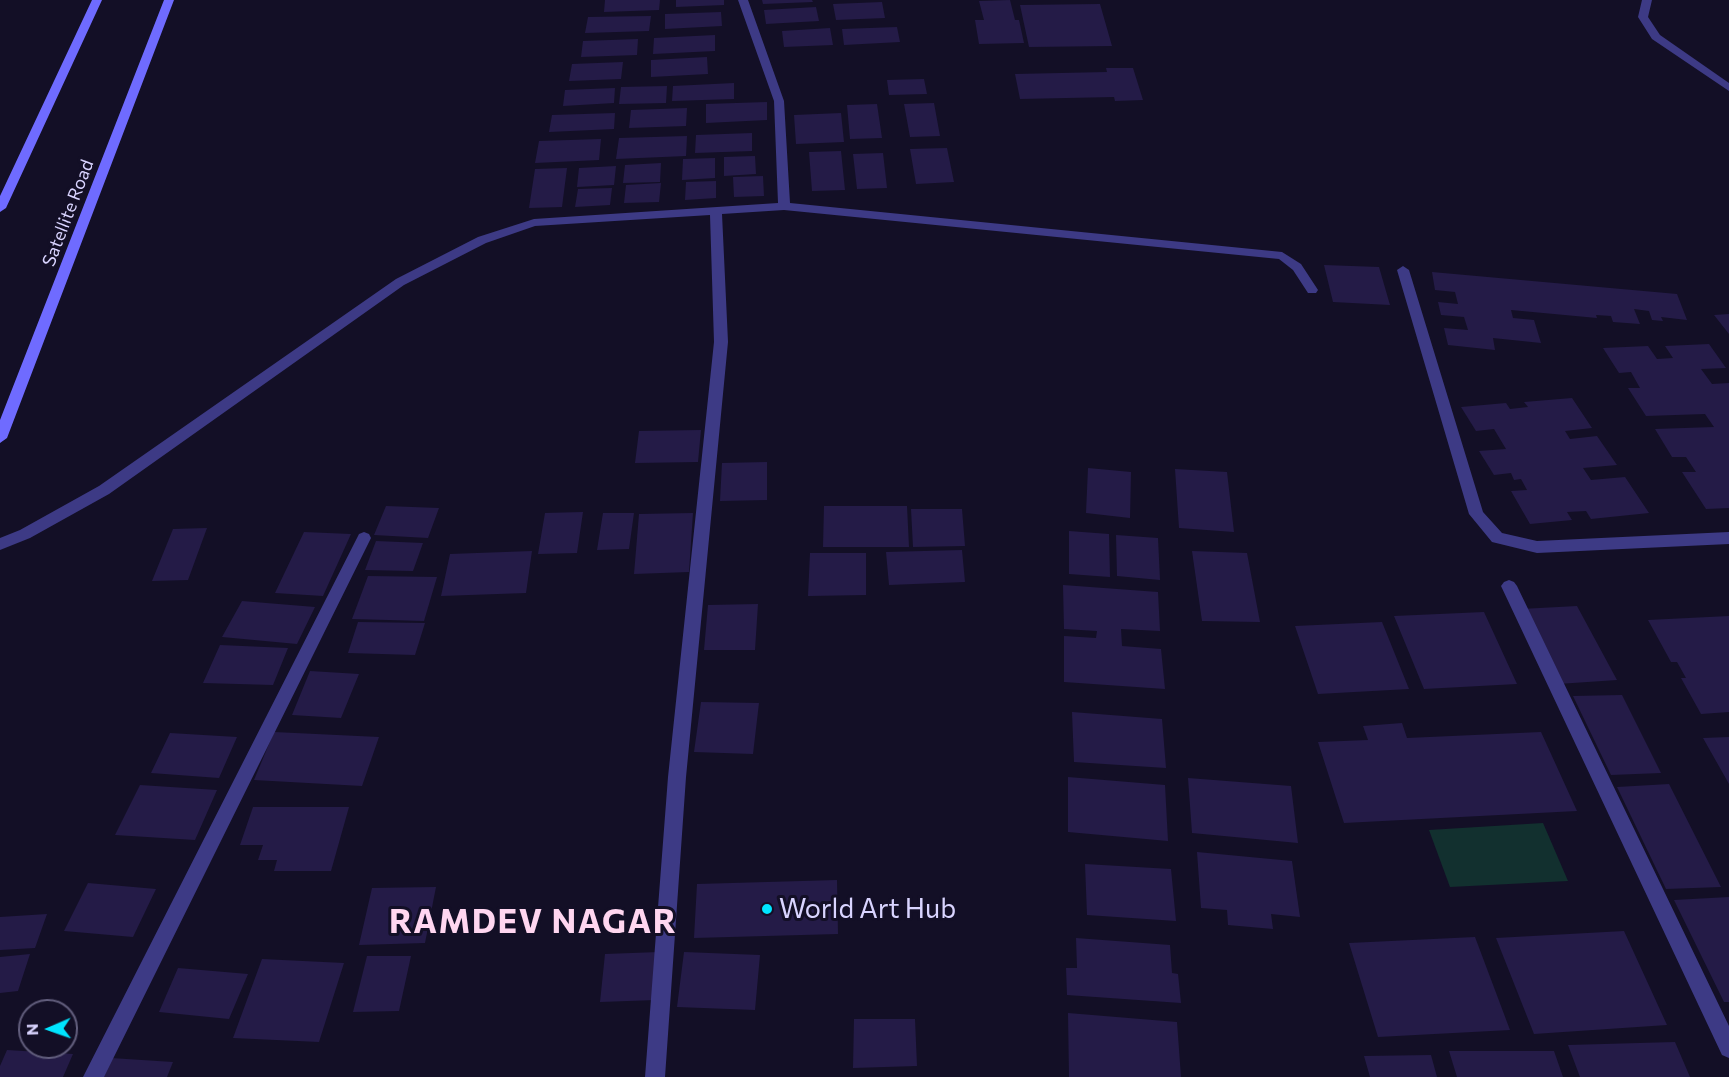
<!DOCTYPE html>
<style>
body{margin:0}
#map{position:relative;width:1729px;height:1077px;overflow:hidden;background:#130f26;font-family:Commissioner,sans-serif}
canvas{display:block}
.north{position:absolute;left:18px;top:999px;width:60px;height:60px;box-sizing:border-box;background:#130f26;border:2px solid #625e7d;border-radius:50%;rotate:268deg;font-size:16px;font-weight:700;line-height:24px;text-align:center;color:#d9d4ff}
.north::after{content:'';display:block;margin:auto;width:21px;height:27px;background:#00e5ff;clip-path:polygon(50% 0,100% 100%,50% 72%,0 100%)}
</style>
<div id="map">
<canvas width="1729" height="1077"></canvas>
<div class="north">N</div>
</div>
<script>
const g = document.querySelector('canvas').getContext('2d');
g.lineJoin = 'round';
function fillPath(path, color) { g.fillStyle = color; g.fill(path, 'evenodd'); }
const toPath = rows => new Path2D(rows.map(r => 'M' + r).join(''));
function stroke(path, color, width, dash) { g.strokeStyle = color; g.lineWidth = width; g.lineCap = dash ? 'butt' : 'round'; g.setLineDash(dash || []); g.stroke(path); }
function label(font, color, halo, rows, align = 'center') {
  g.font = font + ' Commissioner,sans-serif'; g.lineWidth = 6; g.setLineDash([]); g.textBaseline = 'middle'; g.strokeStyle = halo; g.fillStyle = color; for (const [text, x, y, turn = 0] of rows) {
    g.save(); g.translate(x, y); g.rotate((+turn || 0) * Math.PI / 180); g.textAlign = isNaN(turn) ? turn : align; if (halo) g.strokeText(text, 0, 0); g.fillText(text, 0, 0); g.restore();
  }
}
const green = toPath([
 [1543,823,1568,881,1450,887,1429,830]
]);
const building = toPath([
 [605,0,660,0,659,10,604,12],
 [676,0,724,0,724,5,676,7],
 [762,0,812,0,813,2,763,4],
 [1010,0,1015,20,1019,20,1024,43,979,44,975,20,984,20,979,1],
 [882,2,885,18,836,20,833,4],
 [1100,4,1112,46,1029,47,1020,5],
 [816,7,819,21,766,24,764,10],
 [721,12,722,26,665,29,665,14],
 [651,16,649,31,585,33,588,17],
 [897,27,900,42,844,45,842,29],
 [830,28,833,45,784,47,782,31],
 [715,35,715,51,653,54,654,38],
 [638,39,637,55,581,57,583,41],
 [707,57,708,74,651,77,651,60],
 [623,62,621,79,569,81,572,64],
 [1106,68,1133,68,1143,100,1115,101,1114,97,1020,99,1015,74,1107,72],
 [924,79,927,94,889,95,887,80],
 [734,83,734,99,672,101,673,86],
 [667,86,666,103,619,104,621,87],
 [615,88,614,103,563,106,565,90],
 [767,102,767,120,706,123,706,104],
 [934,103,940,136,910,137,904,104],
 [877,104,882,138,850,139,847,105],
 [687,108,686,126,629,128,631,110],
 [615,113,614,129,549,132,552,115],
 [841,113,844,142,796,144,794,115],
 [752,133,752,151,695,153,696,135],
 [687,136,686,156,616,159,619,138],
 [601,139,599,160,535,163,539,141],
 [947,148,954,182,916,184,910,149],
 [841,151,845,190,812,191,809,152],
 [883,153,887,188,857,189,853,154],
 [755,156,756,174,724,176,724,157],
 [715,158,715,178,682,180,683,159],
 [661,163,660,182,623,183,625,165],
 [616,166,614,185,577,187,579,168],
 [567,168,562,207,529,208,535,169],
 [763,176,764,196,734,197,733,177],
 [716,181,716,198,685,200,686,182],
 [661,183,659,202,624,203,626,185],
 [612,188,610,205,575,207,578,189],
 [1324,265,1379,267,1390,305,1333,302],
 [1432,272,1677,294,1687,320,1661,317,1663,321,1652,320,1649,311,1634,309,1640,324,1613,322,1611,316,1596,315,1597,318,1511,310,1513,318,1534,320,1541,343,1493,338,1495,350,1448,345,1444,328,1468,330,1464,317,1441,315,1438,302,1458,304,1455,292,1435,290],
 [1729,314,1729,334,1714,315],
 [1709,344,1726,368,1701,369,1712,384,1729,383,1729,508,1706,509,1682,472,1696,472,1686,457,1672,457,1655,429,1714,427,1705,414,1646,416,1628,388,1640,388,1631,372,1619,373,1603,348,1648,346,1657,359,1673,358,1665,346],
 [1572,398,1592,428,1565,431,1570,439,1597,436,1617,465,1583,468,1591,480,1625,477,1649,513,1591,519,1586,511,1567,512,1572,520,1530,524,1511,491,1527,490,1521,479,1514,480,1511,473,1494,475,1479,451,1506,449,1494,429,1476,431,1461,407,1506,403,1510,409,1528,407,1524,402],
 [701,430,698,462,635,463,639,431],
 [767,462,767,500,720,501,722,463],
 [1088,468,1131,472,1130,518,1086,513],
 [1175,469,1227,472,1234,532,1179,528],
 [386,506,439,508,428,538,374,535],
 [824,506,907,506,909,547,823,547],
 [911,509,962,509,965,546,913,547],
 [583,512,577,553,538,554,545,513],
 [603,513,634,513,629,549,597,550],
 [693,513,689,572,634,574,639,514],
 [207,528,188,580,152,581,173,529],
 [1069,531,1109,534,1110,577,1069,574],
 [304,532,351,534,323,596,275,593],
 [1116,535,1158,538,1160,580,1117,576],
 [376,541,423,543,413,571,365,570],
 [962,550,965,582,889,585,886,552],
 [532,551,526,593,441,596,450,554],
 [1192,551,1247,553,1260,622,1202,621],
 [810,553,866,553,866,595,808,596],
 [368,576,437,577,424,621,352,619],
 [1063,585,1158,592,1160,631,1121,629,1122,646,1161,649,1165,689,1064,682,1064,636,1096,638,1097,631,1064,629],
 [242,601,315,607,297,644,222,637],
 [758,604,755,650,704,650,708,605],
 [1577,606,1617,680,1558,684,1521,609],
 [1484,612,1517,684,1424,689,1394,616],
 [1729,616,1729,712,1701,714,1681,678,1686,678,1677,662,1671,662,1648,620],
 [358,622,425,623,415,655,348,653],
 [1382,622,1409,689,1318,694,1295,626],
 [220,645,288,648,273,685,203,683],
 [310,671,359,674,341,718,292,715],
 [1622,695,1661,773,1611,775,1573,696],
 [701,702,759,703,753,754,694,752],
 [1072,712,1162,719,1166,768,1074,762],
 [1402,723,1407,738,1541,732,1577,811,1344,823,1318,742,1368,740,1363,726],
 [274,732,379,737,362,786,254,780],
 [170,733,237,737,219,778,151,773],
 [1729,737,1729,784,1703,738],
 [1068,777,1165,785,1168,841,1068,832],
 [1188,778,1291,786,1298,843,1192,833],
 [1669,784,1721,887,1666,889,1617,787],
 [140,785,217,790,195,840,115,835],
 [253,807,349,807,331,871,274,871,277,860,258,860,263,845,240,845],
 [1197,852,1292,861,1300,917,1271,914,1273,929,1228,925,1227,910,1201,908],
 [1085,864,1171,869,1176,921,1087,915],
 [837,880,838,934,694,938,697,884],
 [88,883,156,889,133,937,64,931],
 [436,887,425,943,359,945,372,888],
 [1729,897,1729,1002,1724,1002,1674,900],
 [47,914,35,948,0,950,0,917],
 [1624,931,1667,1025,1534,1034,1496,938],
 [1475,937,1510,1030,1378,1037,1349,943],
 [1076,938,1170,945,1172,973,1178,974,1181,1003,1067,995,1066,968,1077,968],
 [659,952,656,1000,600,1002,605,954],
 [684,952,760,955,755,1010,677,1007],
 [30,954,18,991,0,993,0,957],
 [367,956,411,956,399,1011,353,1012],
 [262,959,344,963,319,1042,233,1038],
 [178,968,248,974,229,1019,159,1012],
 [1068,1013,1177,1022,1181,1077,1069,1077],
 [854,1019,915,1019,917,1066,853,1068],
 [1675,1042,1690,1077,1580,1077,1568,1045],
 [7,1050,73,1054,63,1077,0,1077,0,1066],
 [1449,1051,1554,1051,1563,1077,1457,1077],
 [1431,1055,1437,1077,1370,1077,1364,1056],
 [111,1058,173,1062,167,1077,103,1077]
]);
const service = toPath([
 [1642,0,1652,0,1648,17,1660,35,1729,83,1729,91,1652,39,1638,17,1642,0]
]);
const minor = toPath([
 [738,0,748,0,784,101,790,203,1282,252,1301,264,1318,290,1316,293,1308,293,1293,270,1279,259,784,210,722,214,728,342,686,777,665,1077,645,1077,668,777,714,342,710,215,535,226,486,243,404,285,109,494,30,538,0,550,0,538,20,530,99,486,396,279,478,237,534,219,778,203,774,101,738,0],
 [1403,266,1409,270,1483,512,1502,533,1537,541,1729,532,1729,544,1537,553,1492,542,1469,514,1397,270,1403,266],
 [364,532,369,534,371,538,104,1077,83,1077,357,538,359,534,364,532],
 [1509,580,1514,582,1517,586,1729,1026,1729,1058,1722,1055,1501,586,1504,582,1509,580]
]);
const secondary = toPath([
 [92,0,102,0,6,208,0,212,0,196,92,0],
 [164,0,174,0,7,438,0,443,0,420,164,0]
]);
const markers = [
 [767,909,6,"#00e5ff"]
];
const farStreetnames = [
 ["Satellite Road",68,213,-69]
];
const nearPoinames = [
 ["World Art Hub",779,909]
];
const nearDistrictnames = [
 ["RAMDEV NAGAR",533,922]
];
fillPath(green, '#12302f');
fillPath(building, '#241b47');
fillPath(service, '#3d3a85');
fillPath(minor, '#3d3a85');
fillPath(secondary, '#6f6bff');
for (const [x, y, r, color] of markers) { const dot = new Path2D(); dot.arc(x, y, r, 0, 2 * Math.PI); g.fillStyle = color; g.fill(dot); stroke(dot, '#130f26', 2); }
label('18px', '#d9d4ff', '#130f26', farStreetnames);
label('27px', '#d9d4ff', '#130f26', nearPoinames, 'left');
g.letterSpacing = '1.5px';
label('bold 33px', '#ffd6f0', '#130f26', nearDistrictnames);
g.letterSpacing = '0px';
</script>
